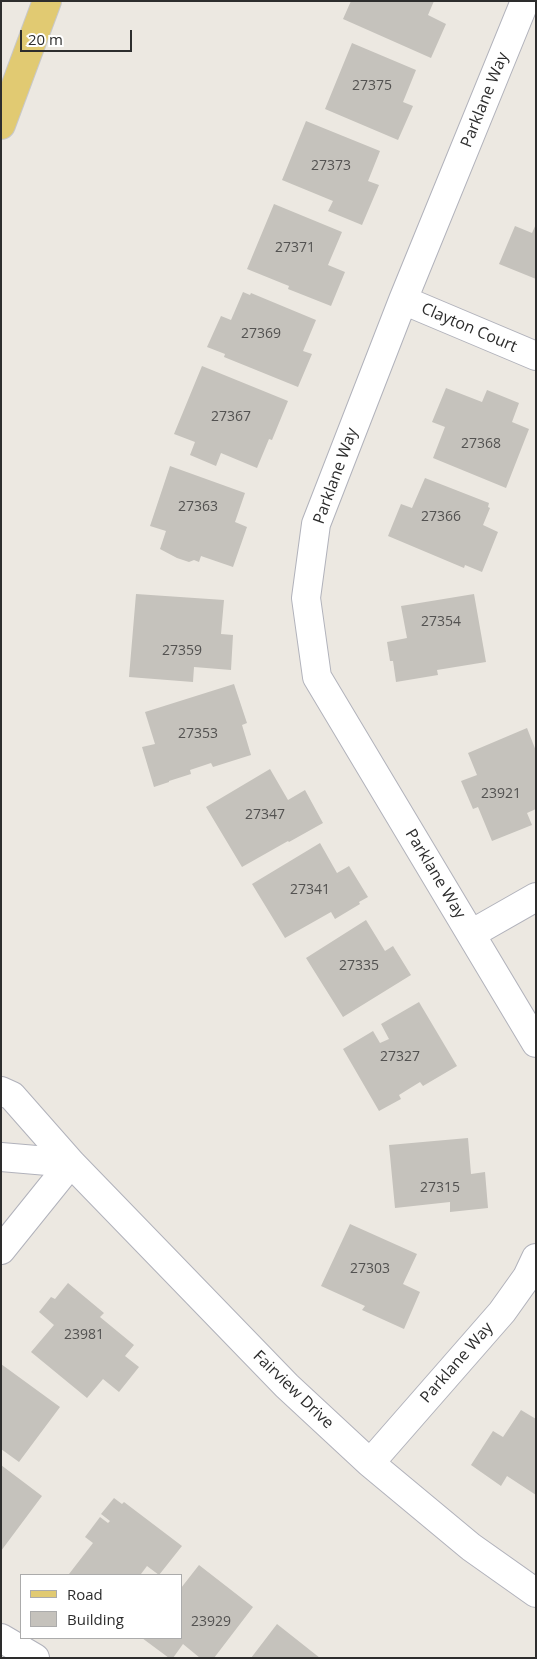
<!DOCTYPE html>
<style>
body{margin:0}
#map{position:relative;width:537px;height:1659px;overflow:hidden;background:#ece8e1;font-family:"Open Sans",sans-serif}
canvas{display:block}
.frame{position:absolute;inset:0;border:2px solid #2d2d2d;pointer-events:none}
.legend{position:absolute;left:20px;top:1574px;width:162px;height:65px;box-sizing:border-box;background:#fff;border:1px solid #ababab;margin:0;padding:6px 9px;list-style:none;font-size:15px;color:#2d2d2d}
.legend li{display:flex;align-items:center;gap:10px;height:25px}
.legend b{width:25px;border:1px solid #ababab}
.scale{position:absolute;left:20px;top:30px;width:112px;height:22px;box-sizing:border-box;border:2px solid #2d2d2d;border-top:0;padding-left:6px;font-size:15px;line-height:18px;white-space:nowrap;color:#2d2d2d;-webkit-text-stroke:4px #fff;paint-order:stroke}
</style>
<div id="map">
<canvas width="537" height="1659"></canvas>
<div class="frame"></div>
<ul class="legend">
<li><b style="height:6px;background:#e1ca72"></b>Road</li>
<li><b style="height:14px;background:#c5c2bc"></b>Building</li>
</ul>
<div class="scale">20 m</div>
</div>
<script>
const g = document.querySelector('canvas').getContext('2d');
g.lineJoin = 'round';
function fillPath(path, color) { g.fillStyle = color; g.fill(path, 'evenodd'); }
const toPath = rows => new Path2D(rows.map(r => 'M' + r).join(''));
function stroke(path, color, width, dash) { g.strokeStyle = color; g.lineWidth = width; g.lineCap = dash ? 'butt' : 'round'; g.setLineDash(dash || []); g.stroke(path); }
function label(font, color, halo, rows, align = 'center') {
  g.font = font + ' "Open Sans",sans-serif'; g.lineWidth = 4; g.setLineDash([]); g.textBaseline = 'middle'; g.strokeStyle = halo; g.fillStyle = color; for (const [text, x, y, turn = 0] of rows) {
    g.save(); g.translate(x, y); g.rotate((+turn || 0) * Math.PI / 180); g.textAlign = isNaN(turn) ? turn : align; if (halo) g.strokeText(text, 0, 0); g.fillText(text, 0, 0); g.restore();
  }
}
const building = toPath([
 [351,1,434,1,428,15,446,24,431,58,343,19],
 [352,43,416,70,403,102,413,106,398,140,325,109],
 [306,121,380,151,368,181,379,185,362,225,328,211,333,201,282,180],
 [274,204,342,232,328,265,345,272,331,306,288,289,289,286,247,269],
 [536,224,536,279,499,264,515,226,532,233],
 [243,292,250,295,251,293,316,320,303,351,312,354,298,387,224,357,225,354,207,347,221,316,231,320],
 [202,366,288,401,272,440,269,439,257,468,221,453,216,466,190,455,195,442,174,434],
 [446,388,482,402,487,390,519,403,512,422,529,429,506,488,433,458,445,427,432,422],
 [170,466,245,493,235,522,247,527,233,567,201,556,199,562,194,560,189,562,177,558,160,549,166,531,150,526],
 [425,478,489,503,488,507,490,508,483,525,498,532,482,572,465,565,464,568,388,536,401,504,412,508],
 [136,594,224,600,221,634,233,635,231,670,194,667,193,682,129,677],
 [474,594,486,662,437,670,438,675,396,682,393,661,390,661,387,642,407,638,401,606],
 [234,684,247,723,242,725,251,755,213,767,211,763,190,770,191,774,169,781,169,782,154,787,142,747,155,744,145,712],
 [527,728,536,751,536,809,527,813,532,825,492,841,478,807,473,809,461,781,477,775,468,753],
 [270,769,288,800,305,790,323,823,289,842,288,841,242,867,206,807],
 [320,843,337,873,349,866,368,897,359,902,360,904,335,919,331,912,285,938,252,884],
 [366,920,385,951,393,946,411,975,343,1017,306,958],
 [419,1002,457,1066,423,1086,420,1082,399,1095,401,1099,379,1111,343,1049,373,1031,380,1043,389,1039,381,1024],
 [468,1138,471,1174,485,1172,488,1208,450,1212,450,1202,395,1208,389,1145],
 [350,1224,417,1254,403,1284,420,1292,404,1329,362,1310,365,1306,321,1286],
 [68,1283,104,1313,100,1317,134,1345,125,1356,139,1367,119,1392,103,1379,87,1398,31,1352,54,1325,39,1312,51,1297,55,1299],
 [1,1364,60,1407,19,1462,1,1449],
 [521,1410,536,1419,536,1495,507,1476,501,1486,471,1465,493,1431,503,1437],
 [1,1465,42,1496,1,1551],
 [114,1498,122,1504,124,1502,182,1546,159,1575,147,1566,141,1574,143,1575,71,1575,69,1574,93,1543,85,1537,100,1517,108,1523,110,1521,101,1514],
 [199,1565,253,1607,214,1658,200,1658,183,1644,173,1658,169,1658,142,1638,181,1638,181,1588],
 [277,1624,320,1658,251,1658]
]);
const minor = toPath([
 [525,1,403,300,316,524,306,598,317,677,536,1043],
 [403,300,536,356],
 [471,934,536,897],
 [1,1091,12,1096,71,1163,287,1386,370,1463,471,1547,536,1593],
 [1,1157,71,1163],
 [1,1250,71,1163],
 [370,1463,502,1312,527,1277,536,1258],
 [1,1638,35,1658]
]);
const major = toPath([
 [1,125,47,1]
]);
const numberNames = [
 ["27375",372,86],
 ["27373",331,166],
 ["27371",295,248],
 ["27369",261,334],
 ["27367",231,417],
 ["27368",481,444],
 ["27363",198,507],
 ["27366",441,517],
 ["27354",441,622],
 ["27359",182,651],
 ["27353",198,734],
 ["23921",501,794],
 ["27347",265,815],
 ["27341",310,890],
 ["27335",359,966],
 ["27327",400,1057],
 ["27315",440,1188],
 ["27303",370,1269],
 ["23981",84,1335],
 ["23929",211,1622]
];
const streetNames = [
 ["Parklane Way",485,100,-68],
 ["Clayton Court",469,328,23],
 ["Parklane Way",336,476,-70],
 ["Parklane Way",435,874,59],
 ["Parklane Way",457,1363,-49],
 ["Fairview Drive",293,1390,44]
];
fillPath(building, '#c5c2bc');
stroke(minor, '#b1b2bb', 30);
stroke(major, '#c8c8c8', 30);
stroke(minor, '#fff', 28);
stroke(major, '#e1ca72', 28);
label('14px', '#535251', null, numberNames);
label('16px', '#2d2d2d', '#fff', streetNames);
</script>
